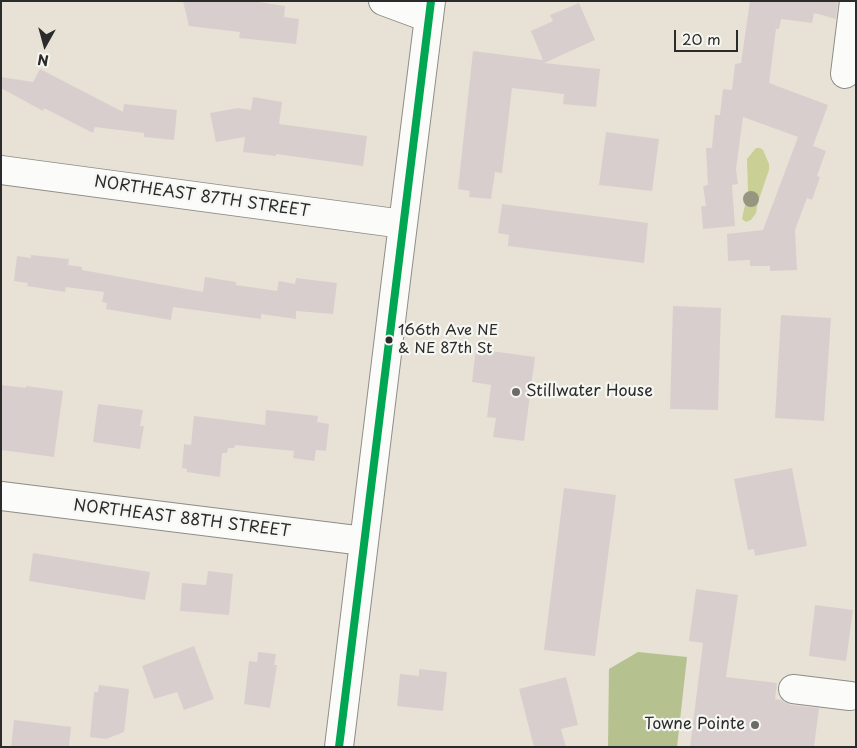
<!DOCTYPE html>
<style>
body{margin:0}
#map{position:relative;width:857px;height:748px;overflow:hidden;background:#e7e2d5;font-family:"Playpen Sans",sans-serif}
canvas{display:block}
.frame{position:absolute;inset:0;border:2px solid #2b2b2b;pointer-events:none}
.north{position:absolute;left:20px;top:20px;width:50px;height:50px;-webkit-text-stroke:4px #f6f6f2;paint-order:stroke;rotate:187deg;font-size:14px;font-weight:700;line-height:20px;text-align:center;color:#2b2b2b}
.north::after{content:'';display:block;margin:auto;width:18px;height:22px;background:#2b2b2b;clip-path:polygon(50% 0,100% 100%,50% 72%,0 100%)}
.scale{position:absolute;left:674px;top:30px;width:64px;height:22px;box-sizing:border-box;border:2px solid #2b2b2b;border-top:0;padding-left:6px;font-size:15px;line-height:18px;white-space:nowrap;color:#2b2b2b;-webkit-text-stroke:4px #f6f6f2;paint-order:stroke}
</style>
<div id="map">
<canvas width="857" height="748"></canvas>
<div class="frame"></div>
<div class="north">N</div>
<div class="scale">20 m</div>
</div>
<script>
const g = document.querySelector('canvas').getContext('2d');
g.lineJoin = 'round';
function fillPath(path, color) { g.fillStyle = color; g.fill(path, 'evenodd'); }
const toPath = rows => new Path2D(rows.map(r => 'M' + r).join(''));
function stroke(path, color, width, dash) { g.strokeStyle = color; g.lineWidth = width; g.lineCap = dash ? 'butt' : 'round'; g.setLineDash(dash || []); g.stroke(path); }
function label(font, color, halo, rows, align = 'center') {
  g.font = font + ' "Playpen Sans",sans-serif'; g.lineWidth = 4.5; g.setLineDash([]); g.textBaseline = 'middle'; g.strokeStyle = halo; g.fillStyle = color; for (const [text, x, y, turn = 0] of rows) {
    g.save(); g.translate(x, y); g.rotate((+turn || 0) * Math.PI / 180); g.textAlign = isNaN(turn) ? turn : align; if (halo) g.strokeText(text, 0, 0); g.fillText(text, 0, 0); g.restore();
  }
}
const green = toPath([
 [756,148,760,148,763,150,769,164,769,170,758,202,756,213,751,220,746,222,742,219,748,191,747,159]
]);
const forest = toPath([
 [638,652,687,657,677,747,608,747,609,669]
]);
const building = toPath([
 [183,1,252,1,285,6,284,17,299,19,296,44,239,38,240,32,189,26],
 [750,1,838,1,836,19,814,13,812,23,781,19,779,29,776,29,769,83,828,105,813,146,826,151,817,176,820,177,812,200,807,198,795,230,797,270,770,271,770,266,750,266,750,260,728,261,727,234,763,230,798,137,743,117,736,169,738,184,732,185,735,226,703,229,701,206,706,206,703,186,708,185,706,148,712,148,715,115,720,115,723,89,732,90,735,64,741,63],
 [579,3,595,40,544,63,600,69,596,107,563,104,564,94,512,88,502,173,495,172,491,199,469,197,470,191,458,189,473,51,543,60,531,31,553,21,550,15],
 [40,69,123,112,124,104,177,110,174,140,144,137,144,133,95,127,93,133,44,108,43,111,1,88,1,77,33,82],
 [253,97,282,102,279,124,367,136,363,166,276,154,276,156,243,152,245,137,216,142,210,113,238,108,251,110],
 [606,132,659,139,652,191,599,185],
 [502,204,648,223,644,263,508,246,509,235,498,233],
 [31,255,69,259,68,265,82,267,82,270,203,292,205,277,236,282,236,285,277,291,279,281,295,284,296,278,337,283,333,314,296,311,296,319,261,314,261,319,173,307,171,320,106,309,107,303,102,302,104,292,66,287,65,292,27,286,28,283,14,281,17,256,31,258],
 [673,306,721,308,718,410,670,409],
 [781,315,831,318,824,421,775,418],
 [476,349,535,357,524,441,493,437,496,418,487,417,491,385,472,382],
 [1,385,26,388,26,386,63,391,54,457,1,450],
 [98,404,143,410,140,426,144,426,140,449,93,442],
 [266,410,318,416,317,422,329,424,326,451,316,450,314,461,293,458,294,451,235,445,234,448,228,448,227,453,222,453,220,477,187,472,187,469,182,468,184,444,191,445,194,416,265,425],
 [792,468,807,546,755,556,754,549,748,550,734,479],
 [564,488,616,495,595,656,544,650],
 [33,553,150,572,145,600,29,581],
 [208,571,233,574,229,615,180,611,182,583,206,585],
 [696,589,738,595,726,677,777,683,775,699,782,700,784,702,791,705,819,708,814,747,690,747,703,643,689,641],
 [815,605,853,610,846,661,809,656],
 [194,646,214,699,184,710,177,692,154,699,142,666],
 [258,652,276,654,274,665,277,665,270,708,244,704,249,661,257,662],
 [419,669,447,672,443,711,397,706,400,674,419,676],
 [566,677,578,725,561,729,566,747,534,747,519,689],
 [99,685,129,689,124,732,106,739,90,737,94,692,98,692],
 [14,720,71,727,69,747,11,747]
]);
const minor = toPath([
 [383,1,429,18],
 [845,74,854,1],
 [1,170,403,224],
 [1,496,364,541],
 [793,689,850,696],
 [339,747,396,280,431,1]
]);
const bus1 = toPath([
 [339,747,431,1]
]);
const trees = [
 [751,199]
];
const markers = [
 [389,340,4.5,"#2b2b2b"],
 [516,392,5,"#6d6b66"],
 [755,725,5,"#6d6b66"]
];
const busNames = [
 ["166th Ave NE",398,331],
 ["& NE 87th St",398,349]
];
const streetNames = [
 ["NORTHEAST 87TH STREET",202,197,8],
 ["NORTHEAST 88TH STREET",182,519,7]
];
const poiNames = [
 ["Stillwater House",526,392],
 ["Towne Pointe",745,725,"right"]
];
fillPath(green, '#cacf95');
fillPath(forest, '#b6c190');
fillPath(building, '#d9cece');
stroke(minor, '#8e8c86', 30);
stroke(minor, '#fbfbf9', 28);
stroke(bus1, '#00a651', 8);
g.fillStyle = '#969680';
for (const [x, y] of trees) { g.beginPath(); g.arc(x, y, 8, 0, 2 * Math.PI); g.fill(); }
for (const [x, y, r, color] of markers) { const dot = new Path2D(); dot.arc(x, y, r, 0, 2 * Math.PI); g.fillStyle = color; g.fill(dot); stroke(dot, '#f6f6f2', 2); }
label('15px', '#2b2b2b', '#f6f6f2', busNames, 'left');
label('16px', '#2b2b2b', '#f6f6f2', streetNames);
label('16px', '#2b2b2b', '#f6f6f2', poiNames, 'left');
</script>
